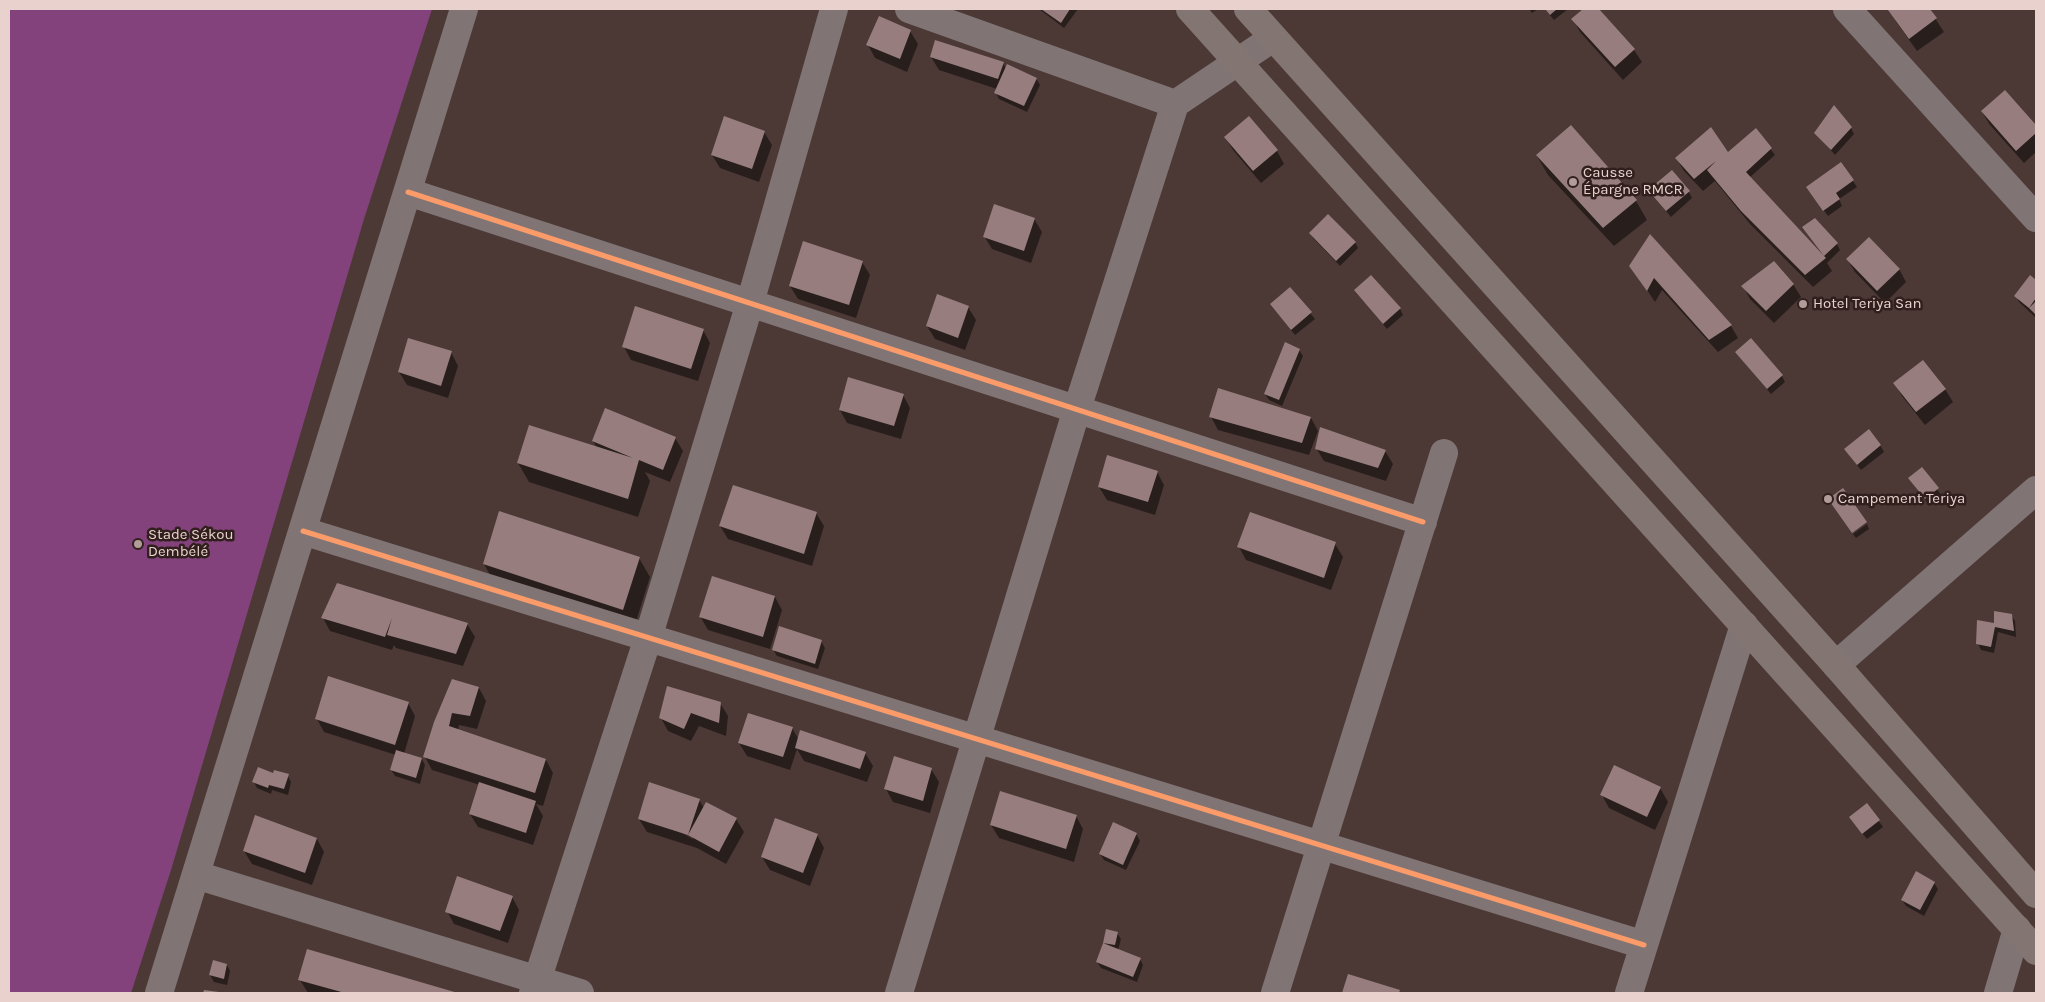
<!DOCTYPE html>
<meta charset="utf-8">
<style>
body{margin:0}
#map{position:relative;width:2045px;height:1002px;overflow:hidden;background:#4c3936;font-family:Karla,sans-serif}
canvas{display:block}
.frame{position:absolute;inset:0;border:10px solid #e9d2ce;pointer-events:none}
</style>
<div id="map">
<canvas width="2045" height="1002"></canvas>
<div class="frame"></div>
</div>
<script>
const g = document.querySelector('canvas').getContext('2d');
g.lineJoin = 'round';
function fillPath(path, color) { g.fillStyle = color; g.fill(path, 'evenodd'); }
const toPath = rows => new Path2D(rows.map(r => 'M' + r).join(''));
function stroke(path, color, width, dash) { g.strokeStyle = color; g.lineWidth = width; g.lineCap = dash ? 'butt' : 'round'; g.setLineDash(dash || []); g.stroke(path); }
function label(font, color, halo, rows, align = 'center') {
  g.font = font + ' Karla,sans-serif'; g.lineWidth = 5; g.setLineDash([]); g.textBaseline = 'middle'; g.strokeStyle = halo; g.fillStyle = color; for (const [text, x, y, turn = 0] of rows) {
    g.save(); g.translate(x, y); g.rotate((+turn || 0) * Math.PI / 180); g.textAlign = isNaN(turn) ? turn : align; if (halo) g.strokeText(text, 0, 0); g.fillText(text, 0, 0); g.restore();
  }
}
const green = toPath([
 [9,9,432,9,364,219,171,870,131,993,9,993]
]);
const shadow = toPath([
 [1039,9,1078,9,1064,28],
 [1529,9,1538,9,1532,13],
 [1545,9,1568,9,1554,20],
 [1585,9,1597,9,1634,50,1642,62,1623,80,1580,32,1573,19],
 [1891,9,1929,9,1944,32,1917,51,1897,23,1889,10],
 [910,31,918,44,907,72,875,58,868,45],
 [931,57,1003,63,1006,69,1036,78,1040,85,1027,112,999,99,996,93,997,89,939,70],
 [2004,92,2036,127,2036,152,2024,163,1990,125,1982,112],
 [1571,127,1636,201,1647,220,1614,246,1548,175,1537,156],
 [1851,128,1854,134,1835,155,1816,133],
 [1756,130,1775,155,1749,178,1822,256,1837,244,1840,250,1827,263,1832,271,1813,287,1750,224,1715,181,1703,191,1684,171,1676,158,1728,154],
 [764,132,772,145,759,182,720,168,712,155],
 [1225,137,1277,151,1284,164,1261,183,1233,150],
 [1841,164,1857,187,1839,199,1842,206,1828,216,1811,193],
 [1650,191,1689,192,1692,198,1671,217],
 [1034,219,1042,232,1031,263,992,249,984,236],
 [1310,233,1355,242,1358,248,1340,266,1314,239],
 [1651,236,1731,326,1738,338,1718,352,1662,290,1655,302,1631,266],
 [1847,259,1899,269,1906,282,1885,303,1855,272],
 [862,262,870,275,856,318,798,299,790,286],
 [2030,277,2036,282,2036,318,2019,302,2016,296],
 [1793,284,1801,297,1774,323,1750,299,1743,286],
 [1290,288,1315,319,1295,335,1271,305],
 [1356,291,1400,309,1403,315,1387,329],
 [968,307,976,320,965,350,935,339,927,326],
 [703,330,710,343,698,381,631,360,624,347],
 [1299,350,1303,356,1282,406,1269,400,1265,394],
 [451,352,458,366,448,398,407,385,399,372],
 [1736,352,1782,376,1785,382,1771,394],
 [1895,383,1945,389,1953,402,1925,425,1902,396],
 [903,395,910,408,901,439,847,423,840,410],
 [1211,417,1311,418,1318,431,1309,455,1218,430],
 [675,438,683,451,670,482,645,472,650,481,638,517,529,482,518,463,597,448,593,441],
 [1880,445,1884,452,1861,470,1849,455],
 [1316,448,1385,451,1393,464,1386,481,1324,461],
 [1922,468,1941,495,1929,505,1913,484],
 [1157,472,1164,485,1155,515,1107,500,1099,487],
 [816,513,824,526,812,566,728,539,720,526],
 [1867,524,1869,529,1856,538,1853,534],
 [1335,544,1343,557,1331,590,1246,560,1239,547],
 [639,558,650,577,634,628,495,584,484,564],
 [338,584,467,624,475,637,463,666,396,648,394,645,392,650,330,631,323,618],
 [775,597,782,610,770,649,708,630,700,616],
 [2011,615,2015,621,2016,637,1998,632,1994,653,1981,650,1978,643,1995,624],
 [821,641,825,648,818,669,777,656,773,649],
 [479,688,486,701,477,729,459,725,458,731,546,760,553,773,543,806,536,804,543,816,533,845,478,827,470,814,480,785,432,770,425,757,436,722],
 [408,703,415,716,404,754,422,759,425,765,420,784,395,776,391,770,396,755,324,732,317,719],
 [720,703,728,716,726,736,699,726,691,741,668,731,661,718],
 [792,728,799,740,865,753,873,766,867,782,804,761,797,749,790,770,747,756,739,743],
 [1615,767,1660,788,1668,802,1655,830,1609,808,1602,795],
 [931,769,939,782,930,813,893,802,886,789],
 [274,775,288,776,291,782,288,795,272,790,271,794,257,788,254,782],
 [699,800,704,808,736,819,744,832,726,864,697,848,647,832,639,819],
 [684,831,693,836,693,839,682,833],
 [1867,805,1883,827,1867,839,1854,823],
 [1076,816,1083,829,1074,862,999,838,991,825],
 [1136,834,1140,841,1126,870,1104,860,1100,854],
 [817,835,824,848,810,886,770,870,762,857],
 [317,839,324,852,312,885,252,864,244,851],
 [1934,883,1938,889,1924,916,1906,906,1902,900],
 [512,897,519,910,508,943,454,924,447,911],
 [1107,931,1117,933,1121,939,1118,950,1140,959,1143,965,1137,982,1101,968,1097,962],
 [308,951,455,993,308,993,300,980],
 [227,965,230,971,227,985,214,982,210,975],
 [1349,976,1399,991,1401,993,1344,993]
]);
const building = toPath([
 [1041,9,1070,9,1061,23],
 [1545,9,1557,9,1550,15],
 [1583,9,1599,9,1635,49,1615,67,1571,19],
 [1889,9,1930,9,1937,18,1909,39,1888,10],
 [879,16,911,30,900,59,866,45],
 [935,40,1004,62,998,79,930,57],
 [1007,64,1037,78,1024,106,994,93],
 [2005,90,2036,125,2036,133,2016,151,1981,111],
 [1834,105,1852,127,1831,150,1814,133],
 [724,116,765,131,752,169,711,155],
 [1249,116,1278,150,1253,171,1224,137],
 [1571,125,1637,200,1603,228,1536,155],
 [1711,127,1728,152,1756,128,1772,148,1746,172,1824,256,1802,227,1815,218,1838,243,1824,256,1826,258,1805,275,1741,211,1707,170,1716,161,1694,179,1675,158],
 [1841,162,1854,180,1836,193,1840,199,1823,211,1806,187],
 [1672,170,1690,191,1666,211,1648,190],
 [994,204,1035,218,1024,251,983,237],
 [1328,214,1356,242,1336,261,1309,233],
 [1650,234,1732,325,1709,340,1654,278,1647,291,1629,266],
 [1869,237,1900,269,1877,291,1846,259],
 [803,241,863,261,849,305,789,286],
 [1774,261,1794,284,1766,311,1741,286],
 [1371,275,1401,308,1383,324,1354,290],
 [2030,275,2036,280,2036,298,2029,308,2014,296],
 [1290,287,1312,312,1291,330,1270,304],
 [937,294,969,306,958,338,926,326],
 [2036,301,2036,315,2029,308],
 [635,306,704,329,691,369,622,347],
 [408,338,452,351,441,386,398,372],
 [1751,338,1783,375,1767,389,1735,352],
 [1285,342,1300,349,1279,400,1264,394],
 [1923,360,1946,389,1916,412,1893,383],
 [848,377,904,394,894,426,839,410],
 [1218,388,1311,417,1302,443,1209,417],
 [605,408,676,437,663,470,639,460,628,499,517,463,529,425,633,458,592,441],
 [1320,427,1386,450,1378,468,1315,449],
 [1869,429,1881,445,1857,465,1844,449],
 [1107,455,1158,471,1148,502,1098,487],
 [1922,467,1939,488,1925,499,1908,478],
 [733,485,817,512,804,554,719,526],
 [1843,488,1867,522,1852,533,1828,499],
 [499,511,640,557,623,610,483,564],
 [1250,512,1336,542,1324,578,1237,547],
 [712,576,775,596,763,637,699,617],
 [337,583,468,623,456,654,387,635,392,618,385,637,321,618],
 [1994,611,2012,614,2014,631,1995,627,1991,647,1976,644,1977,620,1994,623],
 [779,626,822,640,815,664,772,650],
 [328,676,409,702,395,745,315,719],
 [452,679,479,687,470,716,452,713,449,726,546,759,535,793,423,757,434,722],
 [667,686,721,702,719,723,691,713,684,729,659,718],
 [748,713,793,727,783,757,738,743],
 [800,730,866,752,860,769,795,748],
 [396,750,422,758,416,778,390,770],
 [894,756,932,768,923,801,884,789],
 [1614,765,1661,787,1647,817,1600,795],
 [258,767,273,773,274,770,289,774,284,789,269,785,268,788,252,782],
 [479,782,536,801,526,833,469,814],
 [649,782,700,799,688,835,706,802,737,818,719,852,688,835,638,819],
 [1000,791,1077,815,1066,849,990,825],
 [1867,803,1880,820,1862,834,1849,817],
 [255,815,317,838,305,873,243,851],
 [775,818,818,834,803,873,761,857],
 [1113,822,1137,833,1123,865,1099,854],
 [1916,871,1935,882,1920,910,1901,900],
 [457,876,513,896,500,931,445,912],
 [1106,929,1118,932,1115,945,1103,943],
 [1103,943,1141,958,1133,977,1096,962],
 [307,949,458,993,345,993,298,980],
 [213,960,227,964,224,979,209,975],
 [1348,974,1400,990,1399,993,1342,993],
 [204,990,219,992,219,993,203,993]
]);
const minor = toPath([
 [909,9,1175,104],
 [1847,9,2036,218],
 [408,192,1423,522],
 [303,531,1644,945],
 [1836,665,2036,490],
 [196,875,580,993],
 [159,993,464,9],
 [533,993,648,638,750,303,834,9],
 [899,993,1077,409,1175,104,1273,38],
 [1275,993,1444,453],
 [1629,993,1744,625],
 [1998,993,2017,929]
]);
const major = toPath([
 [1190,9,2036,951],
 [1248,9,1836,665,2036,894]
]);
const cycleway = toPath([
 [408,192,1423,522],
 [303,531,1644,945]
]);
const markers = [
 [1573,182,5,"#b29c99"],
 [1803,304,5,"#b29c99"],
 [1828,499,5,"#b29c99"],
 [138,544,5,"#b29c99"]
];
const poiNames = [
 ["Causse",1583,173],
 ["Épargne RMCR",1583,190],
 ["Hotel Teriya San",1813,304],
 ["Campement Teriya",1838,499],
 ["Stade Sékou",148,535],
 ["Dembélé",148,552]
];
fillPath(green, '#83427c');
fillPath(shadow, '#0007');
fillPath(building, '#977d7e');
stroke(minor, '#807574', 28);
stroke(major, '#837572', 28);
stroke(cycleway, '#fa9b69', 5);
for (const [x, y, r, color] of markers) { const dot = new Path2D(); dot.arc(x, y, r, 0, 2 * Math.PI); g.fillStyle = color; g.fill(dot); stroke(dot, '#301f1d', 2); }
label('15px', '#e9d2ce', '#301f1d', poiNames, 'left');
</script>
